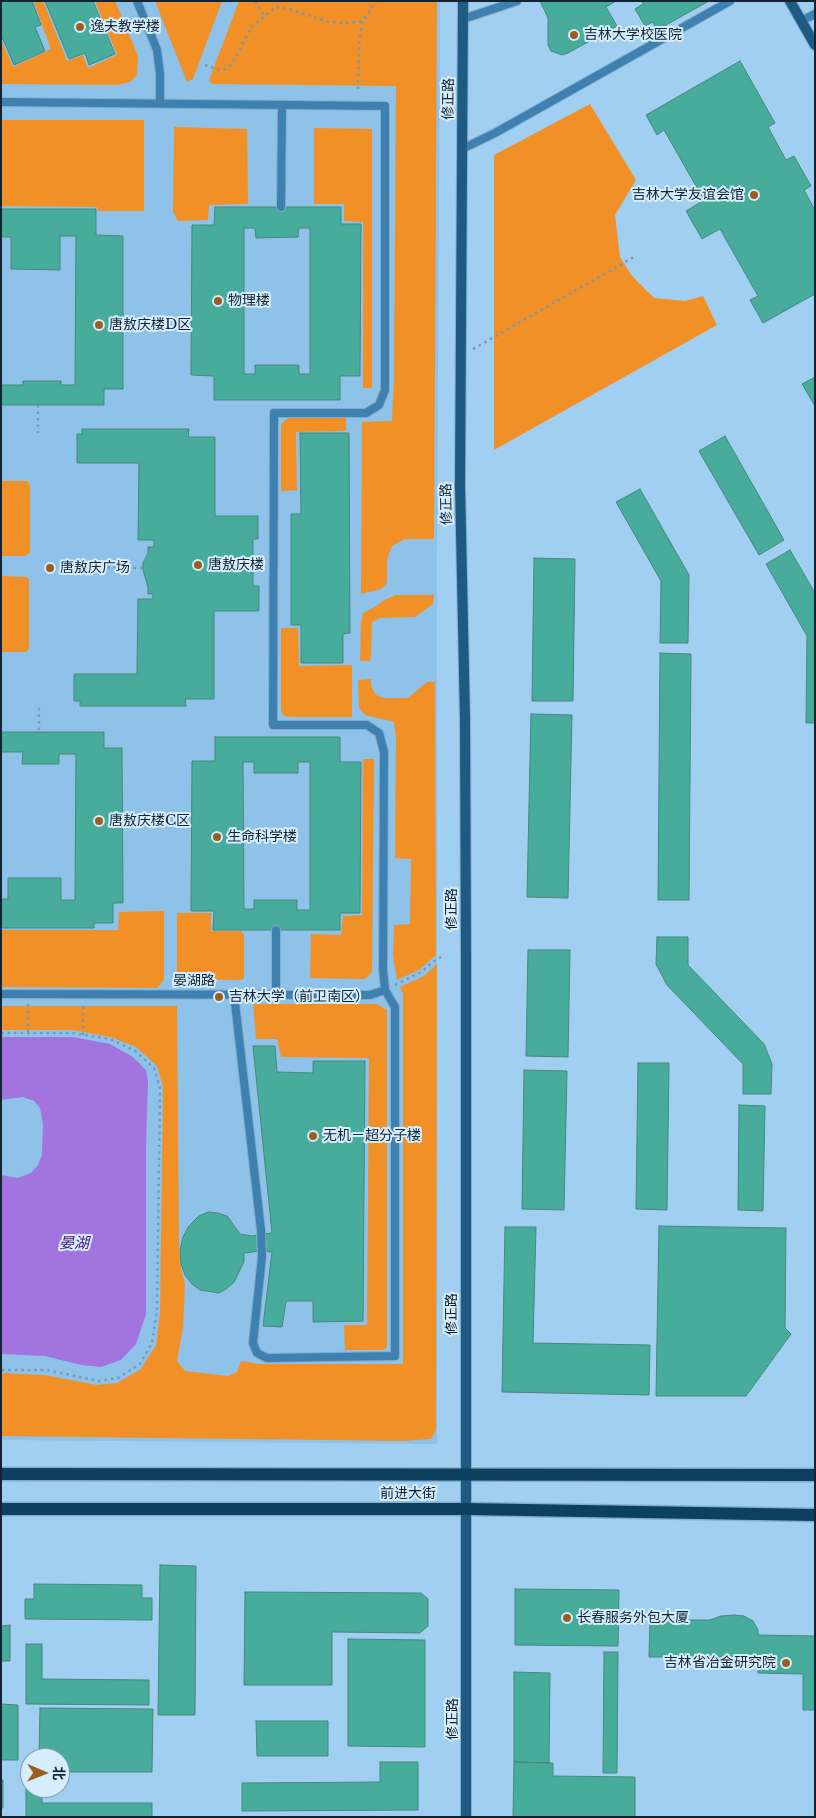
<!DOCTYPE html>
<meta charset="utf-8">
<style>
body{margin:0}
#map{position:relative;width:816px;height:1818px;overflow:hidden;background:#a1cff2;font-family:"Libre Baskerville","Noto Sans SC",serif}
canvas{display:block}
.frame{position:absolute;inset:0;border:2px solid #122431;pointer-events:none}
.north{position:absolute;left:20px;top:1748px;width:50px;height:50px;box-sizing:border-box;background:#d6edfe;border:1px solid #889dac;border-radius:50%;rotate:91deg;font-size:14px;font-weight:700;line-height:20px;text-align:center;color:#122431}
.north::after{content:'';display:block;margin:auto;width:18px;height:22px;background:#9b5e21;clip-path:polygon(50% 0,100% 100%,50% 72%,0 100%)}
</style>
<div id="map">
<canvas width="816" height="1818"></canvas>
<div class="frame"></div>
<div class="north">北</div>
</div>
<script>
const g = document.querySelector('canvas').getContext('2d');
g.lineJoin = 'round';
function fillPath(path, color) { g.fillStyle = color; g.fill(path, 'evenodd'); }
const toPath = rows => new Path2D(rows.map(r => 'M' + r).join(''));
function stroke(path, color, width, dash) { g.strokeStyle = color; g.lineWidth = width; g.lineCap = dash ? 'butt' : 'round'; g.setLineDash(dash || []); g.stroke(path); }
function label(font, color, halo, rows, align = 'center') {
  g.font = font + ' "Libre Baskerville","Noto Sans SC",serif'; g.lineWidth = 4; g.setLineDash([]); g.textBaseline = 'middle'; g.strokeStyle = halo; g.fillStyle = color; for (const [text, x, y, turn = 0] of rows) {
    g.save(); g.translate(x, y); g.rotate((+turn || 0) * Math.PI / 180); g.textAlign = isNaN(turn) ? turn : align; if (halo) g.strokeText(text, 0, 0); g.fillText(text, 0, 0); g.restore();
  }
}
const built = toPath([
 [1,1,440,1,437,554,437,1444,1,1440]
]);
const green = toPath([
 [38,1,43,1,67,61,83,55,88,68,117,55,95,1,115,1,138,56,137,75,130,82,117,85,1,84,1,40,13,67,51,49,34,3],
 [155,1,222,1,193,79,187,82],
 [239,1,437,1,434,539,405,539,392,546,387,559,387,583,381,589,361,594,362,422,392,421,394,375,396,86,212,84,209,80],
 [590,104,636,180,615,215,620,257,632,276,654,298,685,301,703,296,717,325,494,450,494,155],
 [1,120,144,120,144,211,98,211,97,207,1,206],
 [174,127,247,129,248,204,209,205,208,220,178,221,173,212],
 [314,128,372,129,372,388,363,388,363,222,344,221,344,204,314,204],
 [288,418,346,418,346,431,296,432,297,490,281,491,281,424],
 [1,481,27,481,30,486,30,553,25,556,1,556],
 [1,576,26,577,29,579,29,649,26,652,1,652],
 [396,595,434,595,433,604,415,617,380,618,372,622,371,655,370,661,360,661,361,623,363,613,375,607,384,600],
 [281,628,298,628,299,666,352,665,352,717,291,717,284,716,281,711],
 [371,679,371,686,376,695,384,698,408,698,427,682,435,682,436,955,419,970,397,980,393,955,394,925,410,924,411,859,395,858,396,739,394,722,365,715,359,708,358,680],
 [363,759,374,759,372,972,365,979,310,978,311,934,341,935,343,916,362,915],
 [164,911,164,980,157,988,1,987,1,930,118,930,119,912],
 [177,913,211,913,211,931,241,931,244,935,244,978,241,980,177,979],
 [437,964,436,1430,431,1439,403,1441,1,1436,1,1373,45,1375,97,1385,117,1383,141,1369,156,1345,160,1312,163,1087,157,1066,136,1047,110,1037,72,1030,1,1030,1,1006,177,1006,179,1250,181,1269,185,1284,183,1328,177,1361,185,1371,228,1376,237,1372,241,1361,259,1364,403,1364,403,994,400,987,424,976],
 [253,1004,377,1004,387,1010,387,1347,383,1350,345,1350,344,1325,367,1325,369,1058,281,1057,277,1039,256,1039]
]);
const water = toPath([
 [1,1037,73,1037,110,1044,133,1057,146,1070,148,1081,146,1147,146,1314,136,1344,121,1360,101,1367,81,1365,45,1356,1,1354,1,1175,17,1178,31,1173,38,1165,42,1155,43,1124,40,1108,34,1101,23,1097,1,1100]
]);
const building = toPath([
 [1,1,32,1,41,25,35,27,45,51,14,65,1,35,1,1],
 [45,1,93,1,115,54,89,65,85,53,69,59,45,1],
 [616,1,606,7,617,26,568,53,562,55,551,51,548,45,548,18,540,1,616,1],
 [642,1,709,1,657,30,653,22,645,26,635,9,643,4,642,1],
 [740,61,775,123,768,127,786,160,794,156,811,186,804,190,815,210,815,294,763,323,750,300,758,296,720,229,702,239,686,211,704,200,664,130,657,135,646,115,740,61],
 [215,207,341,207,341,224,361,224,360,376,340,376,340,400,214,400,214,376,191,375,192,225,214,225,215,207],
 [244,228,255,228,256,238,298,237,299,228,310,228,310,374,299,374,299,365,255,365,255,374,244,374,244,228],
 [1,209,96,209,96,235,123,236,123,389,104,389,104,405,1,405,1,385,23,385,23,381,61,381,61,385,75,385,76,236,60,236,60,270,11,269,11,237,1,237,1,209],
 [815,377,815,406,802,384,815,377],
 [82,429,189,429,188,437,215,437,215,516,258,516,258,539,253,539,253,586,259,586,259,611,214,611,214,699,185,699,186,706,80,706,80,701,74,701,74,674,137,674,138,599,153,599,153,594,148,594,148,587,143,570,143,563,148,553,148,547,154,547,154,540,138,540,139,463,77,463,77,434,82,434,82,429],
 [300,433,349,433,350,633,343,634,343,663,301,663,301,625,291,625,291,514,301,514,300,433],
 [725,436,784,540,759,555,699,451,725,436],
 [640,489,689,575,688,643,660,643,661,581,616,502,640,489],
 [790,550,815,593,815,723,806,723,807,636,766,564,790,550],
 [534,558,575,559,573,701,532,701,534,558],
 [660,653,691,654,689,900,658,900,660,653],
 [531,714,572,715,568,898,527,897,531,714],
 [1,732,104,732,104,748,122,748,123,903,113,903,113,923,94,923,94,928,1,928,1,899,8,899,8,878,61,878,61,900,75,900,76,754,59,754,59,764,22,764,23,752,1,752,1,732],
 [215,737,340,737,340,762,361,762,360,913,340,913,340,930,213,930,214,911,191,911,192,761,215,761,215,737],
 [243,762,254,762,254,773,298,773,298,762,310,762,310,910,297,910,297,900,254,900,254,909,244,909,243,762],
 [657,937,688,937,688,965,764,1044,772,1064,771,1094,743,1094,743,1064,667,985,656,964,657,937],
 [528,950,570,950,568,1057,526,1056,528,950],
 [253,1046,275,1046,277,1072,313,1073,313,1061,365,1061,363,1321,313,1322,313,1301,286,1301,282,1327,263,1326,272,1252,260,1251,244,1253,244,1262,234,1282,226,1289,219,1293,200,1290,192,1284,185,1275,181,1264,180,1250,183,1237,189,1226,199,1216,208,1212,218,1213,227,1216,240,1234,251,1236,272,1233,253,1046],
 [638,1063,669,1063,667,1210,636,1209,638,1063],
 [524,1070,567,1071,564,1210,522,1209,524,1070],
 [739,1105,765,1106,763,1211,738,1210,739,1105],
 [659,1226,786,1228,785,1328,791,1334,746,1396,656,1396,659,1226],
 [505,1227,536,1227,533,1343,650,1345,649,1395,502,1392,505,1227],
 [160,1565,196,1566,195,1715,158,1715,160,1565],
 [34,1584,142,1585,142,1598,152,1598,152,1620,25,1619,25,1599,34,1599,34,1584],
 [515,1589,619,1590,618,1646,515,1645,515,1589],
 [245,1592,421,1593,428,1599,428,1626,420,1633,332,1632,332,1685,244,1685,245,1592],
 [734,1615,744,1616,753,1621,758,1630,758,1635,815,1636,815,1710,803,1710,803,1674,758,1673,758,1660,739,1660,739,1666,723,1666,723,1657,649,1657,650,1620,710,1620,721,1616,734,1615],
 [10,1625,10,1661,1,1661,1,1626,10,1625],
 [348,1639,425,1640,425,1747,348,1746,348,1639],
 [26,1644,42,1644,42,1679,149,1680,149,1705,26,1704,26,1644],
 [604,1652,618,1652,617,1773,603,1773,604,1652],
 [514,1672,550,1673,549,1763,514,1762,514,1672],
 [1,1704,18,1705,18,1760,1,1760,1,1704],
 [40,1708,153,1709,152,1772,60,1772,60,1758,39,1758,40,1708],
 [256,1721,328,1721,328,1756,257,1756,256,1721],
 [380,1762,418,1762,418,1810,242,1811,242,1783,380,1782,380,1762],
 [514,1762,553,1763,553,1776,635,1777,635,1817,513,1817,514,1762],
 [1,1780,3,1780,3,1808,1,1808,1,1780],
 [26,1780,30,1780,30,1788,42,1788,42,1803,152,1803,152,1817,26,1817,26,1780]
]);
const path = toPath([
 [255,1,264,16],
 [205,65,220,70,226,69,232,64,251,27,276,7,289,9,325,21,345,23,363,21],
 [358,89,359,45,362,23,376,1],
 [473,349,634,257],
 [38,405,38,433],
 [75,567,143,568],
 [39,708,39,732],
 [395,985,421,972,434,961,441,957],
 [28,1004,28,1033],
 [1,1033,73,1033,110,1039,134,1050,154,1068,160,1087,157,1310,152,1343,140,1364,118,1378,99,1381,47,1370,1,1370],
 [83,1035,83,1004]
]);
const lane = toPath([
 [137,1,157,50,160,73,160,103],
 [463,19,517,1],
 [801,21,815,14],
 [1,102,385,106,385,390,379,405,366,413,274,413,273,725,367,725,379,733,384,752,383,969,385,990,395,1007,395,1356,267,1358,257,1353,253,1343,262,1256,261,1230,234,994],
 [462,149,495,133,730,1],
 [281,207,282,105],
 [1,994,370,995,385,990],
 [276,994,276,930]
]);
const secondary = toPath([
 [463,1,460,484,465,719,466,957,466,1817],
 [790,1,815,45]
]);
const primary = toPath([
 [1,1474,815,1475],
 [1,1509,467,1509,815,1515]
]);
const markers = [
 [80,27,5,"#9b5e21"],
 [574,35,5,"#9b5e21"],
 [754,195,5,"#9b5e21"],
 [218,301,5,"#9b5e21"],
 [99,325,5,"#9b5e21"],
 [198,565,5,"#9b5e21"],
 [50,568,5,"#9b5e21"],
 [99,821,5,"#9b5e21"],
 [217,837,5,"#9b5e21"],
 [219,997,5,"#9b5e21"],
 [313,1136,5,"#9b5e21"],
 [567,1618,5,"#9b5e21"],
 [786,1663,5,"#9b5e21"]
];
const poiNames = [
 ["逸夫教学楼",90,27],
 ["吉林大学校医院",584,35],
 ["吉林大学友谊会馆",744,195,"right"],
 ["物理楼",228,301],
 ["唐敖庆楼D区",109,325],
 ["唐敖庆楼",208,565],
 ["唐敖庆广场",60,568],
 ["唐敖庆楼C区",109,821],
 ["生命科学楼",227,837],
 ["吉林大学（前卫南区）",229,997],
 ["无机－超分子楼",323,1136],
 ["长春服务外包大厦",577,1618],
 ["吉林省冶金研究院",776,1663,"right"]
];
const streetNames = [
 ["修正路",449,99,-89],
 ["修正路",447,504,-91],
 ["修正路",452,909,-90],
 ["晏湖路",194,981],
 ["修正路",452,1314,-90],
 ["前进大街",408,1494],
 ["修正路",453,1719,-90]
];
const waterNames = [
 ["晏湖",74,1244]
];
fillPath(built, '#8fc2e8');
fillPath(green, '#f19026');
fillPath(water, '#a174e0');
fillPath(building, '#48ac9c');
stroke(building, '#47877c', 1);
stroke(lane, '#84adcb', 10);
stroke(secondary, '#84adcb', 12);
stroke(primary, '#84adcb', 15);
stroke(path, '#759ab6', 2.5, [2.5, 4]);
stroke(lane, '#3e81b0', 8);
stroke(secondary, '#1d5b83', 10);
stroke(primary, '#0d405f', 12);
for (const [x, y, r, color] of markers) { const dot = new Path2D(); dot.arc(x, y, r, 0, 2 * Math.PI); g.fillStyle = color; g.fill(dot); stroke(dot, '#d6edfe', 2); }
label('14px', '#122431', '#d6edfe', poiNames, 'left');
label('14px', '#122431', '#d6edfe', streetNames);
label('italic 15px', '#461576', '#d6edfe', waterNames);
</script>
